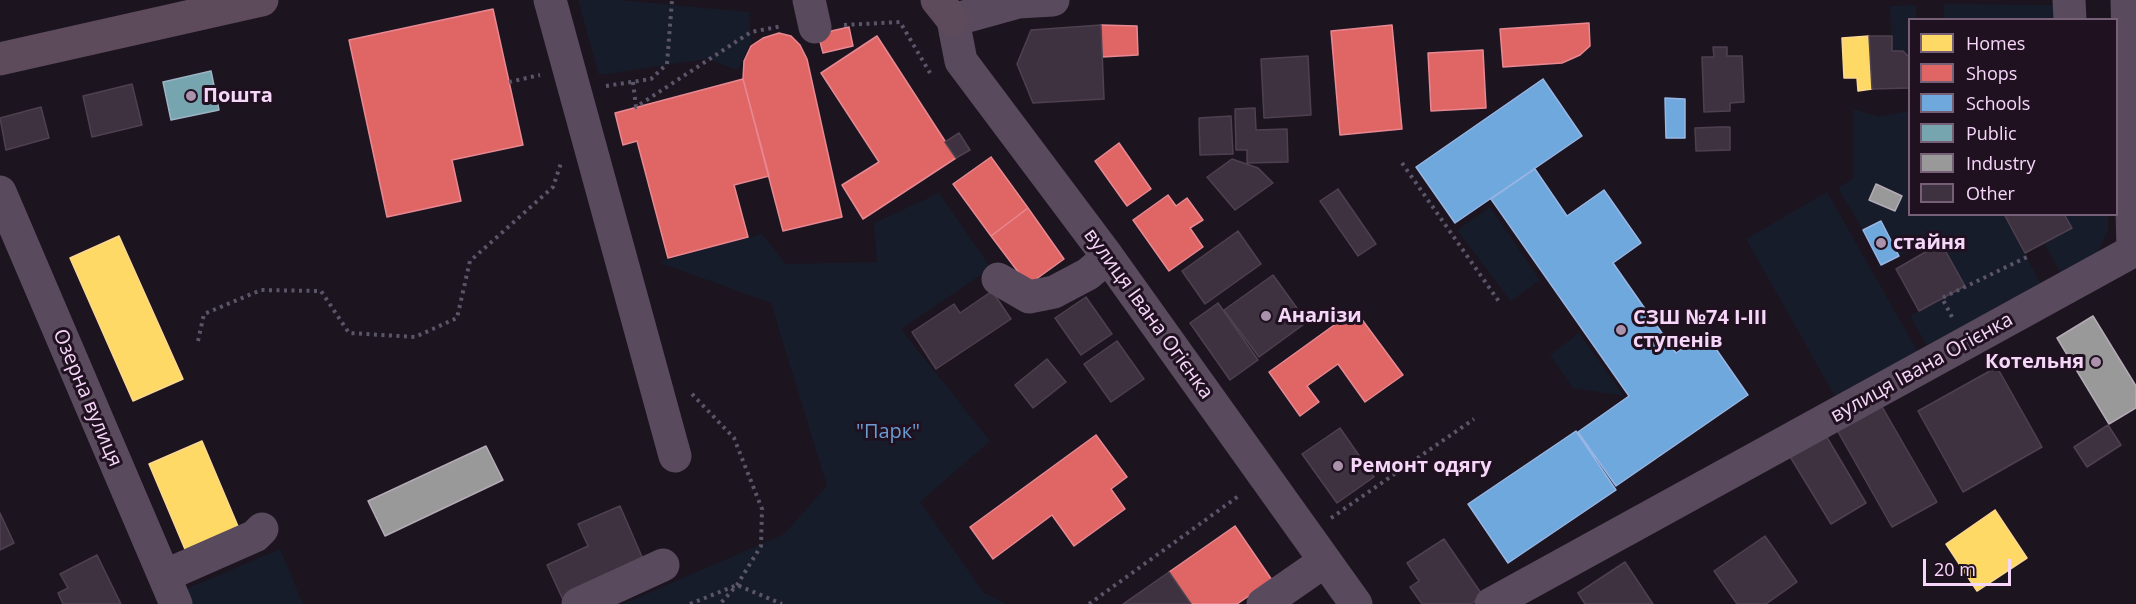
<!DOCTYPE html>
<meta charset="utf-8">
<style>
body{margin:0}
#map{position:relative;width:2136px;height:604px;overflow:hidden;background:#1c141e;font-family:"Open Sans",sans-serif}
canvas{display:block}
.legend{position:absolute;left:1908px;top:18px;width:210px;height:198px;box-sizing:border-box;background:#201121;border:2px solid #766077;margin:0;padding:8px 10px;list-style:none;font-size:18px;color:#f6d6f9}
.legend li{display:flex;align-items:center;gap:12px;height:30px}
.legend b{width:30px;border:2px solid #766077}
.scale{position:absolute;left:1923px;top:559px;width:88px;height:27px;box-sizing:border-box;border:3px solid #f6d6f9;border-top:0;padding-left:8px;font-size:18px;line-height:21px;white-space:nowrap;color:#f6d6f9;-webkit-text-stroke:4px #201121;paint-order:stroke}
</style>
<div id="map">
<canvas width="2136" height="604"></canvas>
<ul class="legend">
<li><b style="height:16px;background:#ffd966"></b>Homes</li>
<li><b style="height:16px;background:#e06666"></b>Shops</li>
<li><b style="height:16px;background:#6fa8dc"></b>Schools</li>
<li><b style="height:16px;background:#76a5af"></b>Public</li>
<li><b style="height:16px;background:#999"></b>Industry</li>
<li><b style="height:16px;background:#3e3240"></b>Other</li>
</ul>
<div class="scale">20 m</div>
</div>
<script>
const g = document.querySelector('canvas').getContext('2d');
g.lineJoin = 'round';
function fillPath(path, color) { g.fillStyle = color; g.fill(path, 'evenodd'); }
const toPath = rows => new Path2D(rows.map(r => 'M' + r).join(''));
function stroke(path, color, width, dash) { g.strokeStyle = color; g.lineWidth = width; g.lineCap = dash ? 'butt' : 'round'; g.setLineDash(dash || []); g.stroke(path); }
function label(font, color, halo, rows, align = 'center') {
  g.font = font + ' "Open Sans",sans-serif'; g.lineWidth = 6; g.setLineDash([]); g.textBaseline = 'middle'; g.strokeStyle = halo; g.fillStyle = color; for (const [text, x, y, turn = 0] of rows) {
    g.save(); g.translate(x, y); g.rotate((+turn || 0) * Math.PI / 180); g.textAlign = isNaN(turn) ? turn : align; if (halo) g.strokeText(text, 0, 0); g.fillText(text, 0, 0); g.restore();
  }
}
const green = toPath([
 [578,0,618,0,749,12,751,41,738,70,707,59,599,75],
 [1944,4,2059,5,2058,19,1944,20],
 [1916,5,1916,19,1910,20,1909,58,1903,51,1892,51,1890,6],
 [1853,109,1879,117,1909,111,1910,214,2004,215,2043,288,1928,348,1910,316,1977,281,1965,286,1938,236,1899,256,1882,221,1863,230,1838,188,1853,179],
 [1827,192,1918,352,1836,398,1746,239],
 [939,193,991,268,901,329,990,441,920,502,984,593,1007,604,623,604,784,534,827,486,771,303,658,262,762,234,786,264,877,262,874,223],
 [1490,207,1540,280,1511,301,1457,230],
 [2064,215,2108,215,2108,230,2098,253,2063,277,2044,243,2072,228],
 [1579,333,1624,396,1573,388,1550,355],
 [280,549,303,604,176,604,172,595]
]);
const homes = toPath([
 [1869,36,1872,89,1858,91,1857,78,1844,78,1842,38,1869,36],
 [119,236,183,379,133,401,70,258,119,236],
 [202,441,240,531,187,554,149,464,202,441],
 [1995,510,2027,558,1977,591,1946,544,1995,510]
]);
const shops = toPath([
 [493,9,523,145,452,160,461,201,387,217,349,40,493,9],
 [1589,23,1590,46,1580,55,1562,63,1503,67,1500,29,1589,23],
 [1101,25,1137,26,1138,55,1102,57,1101,25],
 [1392,25,1402,129,1340,135,1331,31,1392,25],
 [849,27,853,46,823,53,818,34,849,27],
 [779,33,791,36,800,45,807,59,842,217,783,231,743,79,744,61,751,46,763,38,779,33],
 [877,36,956,158,863,219,842,185,879,162,821,73,877,36],
 [1483,50,1486,108,1431,111,1428,53,1483,50],
 [743,79,769,176,734,185,748,237,668,258,637,141,623,145,615,113,743,79],
 [1119,143,1151,189,1127,206,1095,161,1119,143],
 [991,157,1028,208,991,236,953,184,991,157],
 [1168,195,1176,206,1187,198,1203,220,1190,228,1203,247,1169,271,1133,220,1168,195],
 [1028,208,1064,259,1028,285,991,236,1028,208],
 [1355,310,1403,375,1365,402,1338,364,1307,386,1319,402,1300,416,1269,372,1355,310],
 [1096,435,1127,477,1111,489,1125,509,1074,546,1052,515,993,559,970,527,1096,435],
 [1235,526,1272,580,1237,604,1191,604,1169,572,1235,526]
]);
const schools = toPath([
 [1543,79,1582,136,1455,223,1416,167,1543,79],
 [1665,98,1685,99,1685,138,1666,138,1665,98],
 [1535,169,1567,216,1604,190,1641,243,1613,263,1676,353,1705,333,1748,395,1616,486,1578,432,1629,396,1491,199,1535,169],
 [1881,221,1899,256,1881,265,1863,230,1881,221],
 [1576,431,1616,490,1508,563,1468,504,1576,431]
]);
const public = toPath([
 [211,71,219,110,171,120,163,82,211,71]
]);
const industry = toPath([
 [1876,184,1902,196,1895,211,1869,200,1876,184],
 [2093,316,2136,386,2136,408,2109,424,2057,338,2093,316],
 [486,446,503,480,385,536,368,501,486,446]
]);
const building = toPath([
 [1101,25,1104,99,1033,103,1017,64,1031,30,1101,25],
 [1869,36,1892,36,1892,51,1903,51,1909,57,1910,88,1872,89,1869,36],
 [1713,47,1727,47,1727,56,1742,56,1744,102,1730,103,1730,111,1704,112,1702,57,1714,57,1713,47],
 [1308,56,1311,115,1264,118,1261,59,1308,56],
 [132,84,142,125,92,137,83,96,132,84],
 [41,107,49,138,6,150,0,118,41,107],
 [1255,108,1256,130,1287,129,1288,162,1247,163,1247,150,1236,150,1235,109,1255,108],
 [1231,116,1233,154,1200,155,1199,118,1231,116],
 [1719,127,1730,127,1730,150,1696,151,1695,128,1719,127],
 [959,133,970,150,956,158,945,142,959,133],
 [1232,159,1258,168,1273,183,1235,210,1207,177,1232,159],
 [1338,189,1376,244,1358,256,1320,201,1338,189],
 [2004,214,2064,214,2072,228,2025,253,2004,214],
 [1238,231,1261,264,1205,304,1182,271,1238,231],
 [1941,243,1965,286,1919,311,1896,269,1941,243],
 [1273,275,1307,322,1259,357,1224,310,1273,275],
 [992,291,1011,319,936,369,912,332,954,304,960,313,992,291],
 [1086,297,1112,334,1081,355,1055,318,1086,297],
 [1218,303,1258,360,1230,380,1190,323,1218,303],
 [1117,341,1144,379,1111,402,1084,364,1117,341],
 [1047,359,1066,382,1033,408,1015,385,1047,359],
 [1997,367,2042,447,1963,492,1918,411,1997,367],
 [1877,398,1937,502,1892,527,1833,423,1877,398],
 [2108,425,2121,445,2087,467,2074,447,2108,425],
 [1340,428,1374,477,1337,503,1302,454,1340,428],
 [1825,434,1866,503,1831,524,1789,455,1825,434],
 [620,506,646,566,564,602,547,565,588,546,578,524,620,506],
 [0,513,14,543,0,550,0,513],
 [1765,536,1797,582,1766,604,1737,604,1714,571,1765,536],
 [1444,539,1483,596,1471,604,1422,604,1410,587,1419,581,1407,563,1444,539],
 [97,555,121,604,63,604,58,593,68,588,60,574,97,555],
 [1625,562,1653,604,1585,604,1578,593,1625,562],
 [1169,572,1191,604,1123,604,1169,572]
]);
const path = toPath([
 [844,25,900,22,930,73],
 [509,82,540,75],
 [633,82,636,107,751,32,782,26],
 [606,86,651,79,667,64,672,0],
 [1402,163,1500,303],
 [1952,317,1942,298,2027,257],
 [198,341,204,314,261,290,321,291,349,333,415,337,457,318,470,261,553,187,561,163],
 [692,394,734,438,762,509,761,546,737,585,720,604],
 [1331,518,1474,419],
 [690,604,737,585,782,604],
 [1089,604,1240,495]
]);
const minor = toPath([
 [550,0,675,456],
 [809,0,815,27],
 [1053,0,1018,2,953,20,961,61,1108,257,1356,604],
 [2069,0,2070,20],
 [0,192,176,604],
 [998,279,1029,297,1054,292,1088,274,1108,257],
 [164,576,255,536,262,529],
 [578,604,663,565],
 [1263,604,1325,561],
 [1491,604,2133,251,2127,0]
]);
const major = toPath([
 [937,0,953,20],
 [0,59,262,0]
]);
const markers = [
 [191,96,6,"#aa92ac"],
 [1881,243,6,"#aa92ac"],
 [1266,316,6,"#aa92ac"],
 [1621,330,6,"#aa92ac"],
 [2096,362,6,"#aa92ac"],
 [1338,466,6,"#aa92ac"]
];
const poiNames = [
 ["Пошта",203,96],
 ["стайня",1893,243],
 ["Аналізи",1278,316],
 ["СЗШ №74 І-ІІІ",1633,318],
 ["ступенів",1633,341],
 ["Котельня",2084,362,"right"],
 ["Ремонт одягу",1350,466]
];
const streetNames = [
 ["вулиця Івана Огієнка",1148,314,54],
 ["вулиця Івана Огієнка",1922,368,-29],
 ["Озерна вулиця",87,398,67]
];
const parkNames = [
 ["\"Парк\"",888,432]
];
fillPath(green, '#171c2b');
fillPath(homes, '#ffd966');
stroke(homes, '#fcd892', 1.5);
fillPath(shops, '#e06666');
stroke(shops, '#e78892', 1.5);
fillPath(schools, '#6fa8dc');
stroke(schools, '#98b6e5', 1.5);
fillPath(public, '#76a5af');
stroke(public, '#9cb4c5', 1.5);
fillPath(industry, '#999');
stroke(industry, '#b5abb6', 1.5);
fillPath(building, '#3e3240');
stroke(building, '#4f4050', 1.5);
stroke(path, '#5b556a', 4, [3, 4.5]);
stroke(minor, '#594a5d', 33);
stroke(major, '#5d4a5b', 33);
for (const [x, y, r, color] of markers) { const dot = new Path2D(); dot.arc(x, y, r, 0, 2 * Math.PI); g.fillStyle = color; g.fill(dot); stroke(dot, '#201121', 2); }
label('bold 20px', '#f6d6f9', '#201121', poiNames, 'left');
label('20px', '#f6d6f9', '#201121', streetNames);
label('20px', '#6c9bd0', '#201121', parkNames);
</script>
